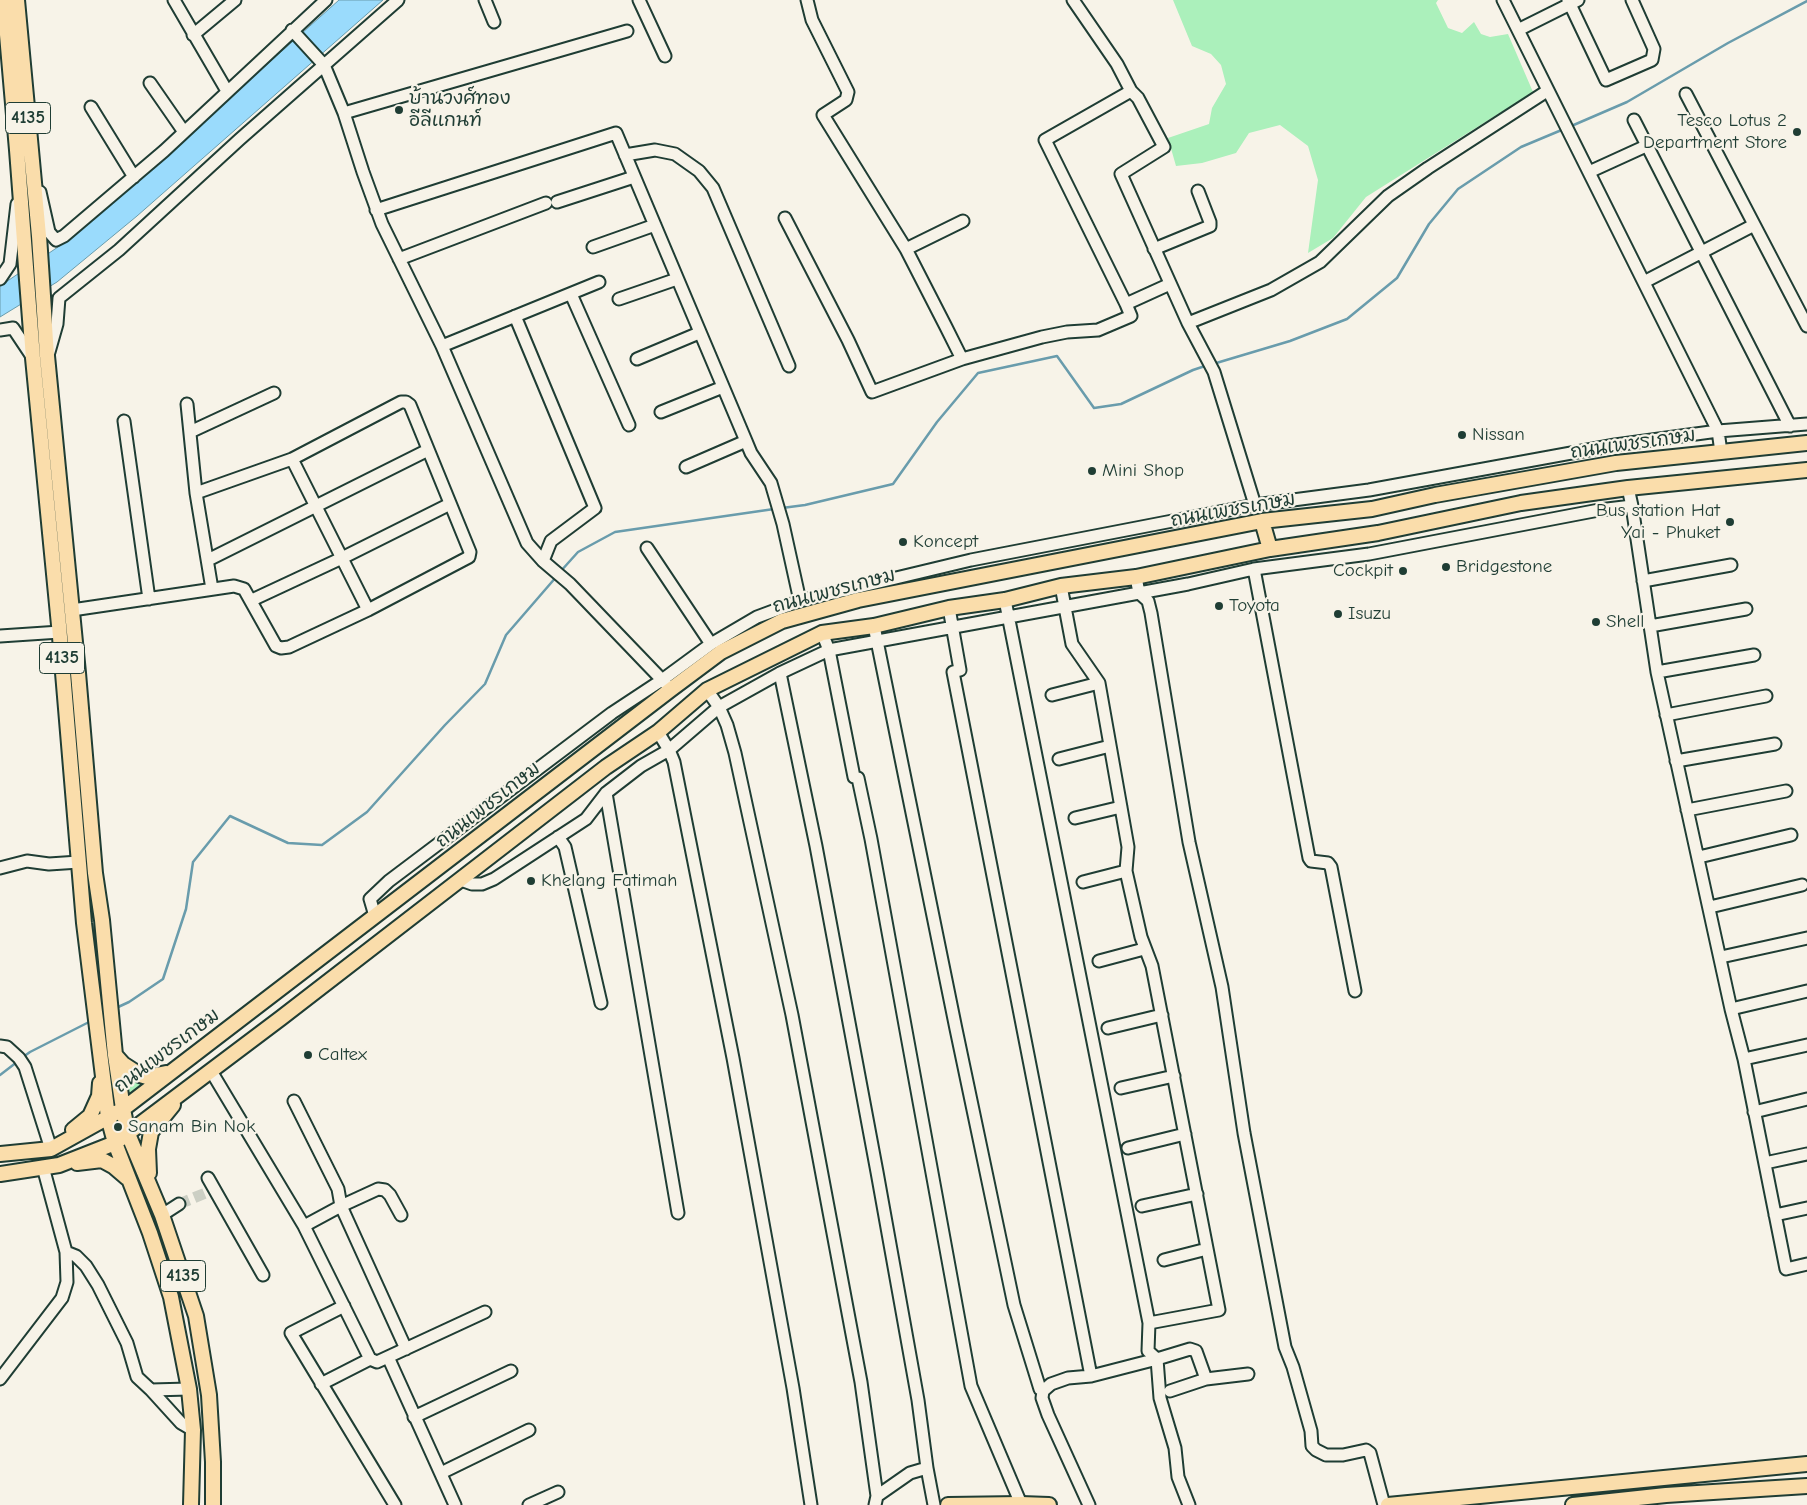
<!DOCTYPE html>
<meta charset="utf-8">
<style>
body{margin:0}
canvas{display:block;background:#f7f3e8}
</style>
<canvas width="1807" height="1505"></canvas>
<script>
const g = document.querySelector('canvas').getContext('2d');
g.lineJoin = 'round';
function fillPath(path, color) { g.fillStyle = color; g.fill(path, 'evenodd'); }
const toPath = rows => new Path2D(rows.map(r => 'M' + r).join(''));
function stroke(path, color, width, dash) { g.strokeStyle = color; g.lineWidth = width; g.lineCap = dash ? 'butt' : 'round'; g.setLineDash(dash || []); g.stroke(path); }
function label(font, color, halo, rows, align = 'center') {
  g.font = font + ' "Comic Neue","Playpen Sans Thai",sans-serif'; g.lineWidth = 4.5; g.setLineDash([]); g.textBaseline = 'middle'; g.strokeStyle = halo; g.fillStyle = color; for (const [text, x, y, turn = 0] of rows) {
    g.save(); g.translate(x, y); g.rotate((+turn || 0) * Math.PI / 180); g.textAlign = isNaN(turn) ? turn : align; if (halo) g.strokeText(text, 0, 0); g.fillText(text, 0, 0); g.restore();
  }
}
const green = toPath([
 [1173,0,1438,0,1436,3,1448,28,1462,33,1474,22,1481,34,1490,37,1508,34,1533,92,1366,197,1333,238,1308,253,1318,180,1308,146,1280,125,1249,133,1236,153,1202,163,1176,166,1168,138,1209,124,1212,108,1226,84,1221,65,1211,54,1192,46],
 [124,1073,132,1078,150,1082,126,1098]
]);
const water = toPath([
 [339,0,383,0,137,216,57,282,0,317,0,286,58,247,102,212,339,0]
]);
const stream = toPath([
 [1569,127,1627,102,1728,43,1807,1],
 [1213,364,1290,341,1347,319,1397,278,1429,224,1458,189,1521,147,1564,129],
 [782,508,805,505,893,484,937,422,978,373,1057,356,1094,408,1121,404,1193,370,1208,365],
 [560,572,578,552,615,532,774,509],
 [116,1008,129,1002,163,979,186,909,193,862,230,816,288,843,322,845,367,812,445,725,485,684,506,635,557,576],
 [23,1057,30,1052,91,1021],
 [0,1075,17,1062]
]);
const minorTunnel = toPath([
 [179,1204,208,1192]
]);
const minor = toPath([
 [174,0,227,91],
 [485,0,494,22],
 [639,0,665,56],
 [807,0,812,20,848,92,846,100,823,115,906,249,946,327,962,359],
 [1073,0,1117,64,1131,91,1138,98,1164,147,1121,174,1188,323,1214,372,1255,505],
 [1503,0,1718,431,1721,452],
 [1568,0,1606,80,1652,60,1654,49,1632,0],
 [292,30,324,65,344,113,363,172,382,224,442,346,527,543,543,561,570,584,666,684],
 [1518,30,1578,0],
 [193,35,235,0],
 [150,83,184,132],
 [1686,94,1807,326],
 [91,107,134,177],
 [344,113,627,31],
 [1634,120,1790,426],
 [625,155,655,150,675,154,699,171,713,188,789,366],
 [1589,172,1646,146],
 [40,192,49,232,56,240,64,236,164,151,326,0],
 [557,202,634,177],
 [376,210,616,133,746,441,751,453,771,483,783,524,800,601],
 [785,218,848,340,872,392,962,359,1042,337,1067,332,1098,330,1131,316,1126,304,1170,284],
 [593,247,655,225],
 [906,249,963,221],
 [1154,249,1210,226,1210,222,1198,191],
 [399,259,546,203],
 [0,279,10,264,17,204],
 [1644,282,1754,225],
 [571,294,629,425],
 [619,299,677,279],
 [1126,304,1045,140,1131,91],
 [515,316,595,508,551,541,543,561],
 [1188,323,1271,290,1320,262,1388,196,1428,168,1547,91],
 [0,330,13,328,33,358],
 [442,346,599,282],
 [49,352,57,324,59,298,119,250,240,139,398,0],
 [637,359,699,333],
 [187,404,196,493],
 [661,412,723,387],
 [124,421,149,599],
 [190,432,274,393],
 [292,459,368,610],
 [686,467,746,441],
 [1632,506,1657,672,1731,1009,1744,1059,1786,1269,1807,1264],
 [647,548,711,644],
 [208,560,428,450],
 [1254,569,1309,858,1311,861,1328,863,1331,867,1355,991],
 [1136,577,1139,593,1148,601,1151,613,1189,842,1222,987,1244,1133,1285,1347,1293,1367,1311,1431,1312,1446,1316,1450,1326,1455,1343,1455,1366,1450,1370,1453,1384,1505],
 [1643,581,1731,565],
 [1061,586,1072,644,1099,683,1128,847,1126,871,1141,937,1152,966,1219,1310,1149,1323],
 [252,600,342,558,450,504],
 [1005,600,1149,1323,1148,1351,1157,1359,1091,1376,1068,1378,1051,1384,1043,1391,1042,1398,1048,1415,1089,1505],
 [949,608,960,670,953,672,1091,1376],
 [72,610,234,586,244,589,276,646,281,648,289,647,368,610,469,557,470,552,410,405,406,402,401,402,292,459,196,493,212,589],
 [874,626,956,1029,1014,1305,1040,1389,1043,1391],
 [1650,626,1746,609],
 [822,633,829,650,854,777,858,778,871,839,971,1386,1021,1504],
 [0,636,60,632],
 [1657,672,1754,655],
 [780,673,816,846,877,1172,918,1400,927,1468,910,1473,877,1496],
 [707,690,719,707,727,725,735,753,792,1015,861,1382,877,1496,875,1505],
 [1052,695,1099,683],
 [1666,715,1766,696],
 [658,732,669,750,674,762,733,1058,793,1388,811,1505],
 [1059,759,1110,746],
 [1676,761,1775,744],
 [606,793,678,1213],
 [1687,810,1786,791],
 [1075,818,1121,807],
 [558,837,565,847,601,1003],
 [1699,857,1791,835],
 [0,868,27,861,49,864,79,862],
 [461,880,472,884,482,884,494,879,586,819,606,793,641,766,669,750,719,707,780,673,829,650,1188,584,1254,569,1369,554,1599,510,1632,506,1628,488],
 [1083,882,1126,871],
 [1710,907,1802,885],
 [375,916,370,899,389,881,612,713,662,680,711,644,757,617,800,601,971,560,1255,505,1369,490,1615,445,1718,431,1807,424],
 [1721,957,1807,938],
 [1099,961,1144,949],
 [1731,1009,1807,991],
 [1108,1028,1162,1015],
 [0,1046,7,1047,19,1058,25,1067,51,1149],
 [1744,1059,1807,1045],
 [211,1071,304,1226,370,1359,377,1362,485,1312],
 [1121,1088,1174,1076],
 [294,1101,338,1189,341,1206,406,1349],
 [1754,1112,1807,1099],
 [1128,1148,1185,1134],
 [1765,1163,1807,1154],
 [208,1178,263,1275],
 [1142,1206,1197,1194],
 [162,1215,179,1204],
 [1775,1215,1807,1208],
 [304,1226,341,1206,378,1189,385,1190,390,1195,401,1215],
 [66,1252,76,1256,86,1266,98,1285,127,1343,137,1377,151,1390,181,1423,193,1430],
 [1164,1260,1207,1249],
 [344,1306,291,1333,395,1505],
 [388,1357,455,1505],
 [0,1379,62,1298,67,1282,66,1252,43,1167],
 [321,1384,370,1359],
 [151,1390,189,1389],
 [1170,1391,1206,1379,1248,1374],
 [414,1417,511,1371],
 [927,1468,934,1505],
 [441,1473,529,1430],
 [529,1505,558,1492],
 [1189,1505,1178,1477,1175,1448,1160,1398,1157,1359,1190,1349,1196,1351,1206,1379]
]);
const major = toPath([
 [4,0,17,150,33,358,59,625,84,923,108,1117,115,1143,150,1233,171,1297,189,1389,193,1430,191,1505],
 [17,0,39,236,47,356,78,673,95,873,102,920,115,1055,123,1109,128,1134,162,1215,196,1316,209,1395,213,1462,213,1505],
 [1262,521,1270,549],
 [115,1055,123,1064,140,1075,147,1077,166,1073],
 [73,1130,90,1116,99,1096,100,1083],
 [0,1154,51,1149,123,1109,670,690,721,652,782,621,858,600,1262,521,1372,509,1435,495,1616,463,1807,443],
 [77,1163,102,1160,113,1166,127,1178],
 [149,1173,148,1149,151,1132,173,1105],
 [0,1174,59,1165,115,1143,281,1018,606,767,658,732,707,690,822,633,874,626,949,608,1005,600,1061,586,1136,577,1270,549,1378,533,1521,503,1628,488,1807,470],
 [948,1505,1021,1504,1049,1505],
 [1388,1505,1807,1464],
 [1573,1505,1666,1495,1807,1486]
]);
const markers = [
 [399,110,5,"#1f3d34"],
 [1797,132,5,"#1f3d34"],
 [1462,435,5,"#1f3d34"],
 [1092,471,5,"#1f3d34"],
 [1730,522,5,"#1f3d34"],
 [903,542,5,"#1f3d34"],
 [1446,567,5,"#1f3d34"],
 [1403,571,5,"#1f3d34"],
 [1219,606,5,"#1f3d34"],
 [1338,614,5,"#1f3d34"],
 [1596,622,5,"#1f3d34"],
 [531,881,5,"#1f3d34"],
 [308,1055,5,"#1f3d34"],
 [118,1127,5,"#1f3d34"]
];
const shields = [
 [28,118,45],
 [62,658,45],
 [183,1276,45]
];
const shieldNames = [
 ["4135",28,118],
 ["4135",62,658],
 ["4135",183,1276]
];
const poiNames = [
 ["บ้านวงศ์ทอง",409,99],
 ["อีลีแกนท์",409,121],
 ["Tesco Lotus 2",1787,121,"right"],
 ["Department Store",1787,143,"right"],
 ["Nissan",1472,435],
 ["Mini Shop",1102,471],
 ["Bus station Hat",1720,511,"right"],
 ["Yai - Phuket",1720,533,"right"],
 ["Koncept",913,542],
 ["Bridgestone",1456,567],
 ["Cockpit",1393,571,"right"],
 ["Toyota",1229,606],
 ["Isuzu",1348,614],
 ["Shell",1606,622],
 ["Khelang Fatimah",541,881],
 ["Caltex",318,1055],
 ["Sanam Bin Nok",128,1127]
];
const streetNames = [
 ["ถนนเพชรเกษม",1633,444,-8],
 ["ถนนเพชรเกษม",1233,510,-10],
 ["ถนนเพชรเกษม",834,591,-15],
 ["ถนนเพชรเกษม",488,805,-38],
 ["ถนนเพชรเกษม",167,1051,-37]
];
fillPath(green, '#abf0bb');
fillPath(water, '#9adbfc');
stroke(water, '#699cac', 1);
stroke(stream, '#699cac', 2.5);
stroke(minorTunnel, '#cccfc4', 11, [11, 5.5]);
stroke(minor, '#1f3d34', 15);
stroke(major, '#1f3d34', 18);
stroke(minor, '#f7f3e8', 11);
stroke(major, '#faddab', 14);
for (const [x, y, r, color] of markers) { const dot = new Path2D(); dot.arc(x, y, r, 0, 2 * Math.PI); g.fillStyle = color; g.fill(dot); stroke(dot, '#f7f3e8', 2); }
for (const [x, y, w] of shields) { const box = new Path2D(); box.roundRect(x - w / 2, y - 15.5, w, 31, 4); g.fillStyle = '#f7f3e8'; g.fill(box); stroke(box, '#1f3d34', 1); }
label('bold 18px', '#1f3d34', null, shieldNames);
label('19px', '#1f3d34', '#f7f3e8', poiNames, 'left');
label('19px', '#1f3d34', '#f7f3e8', streetNames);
</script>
